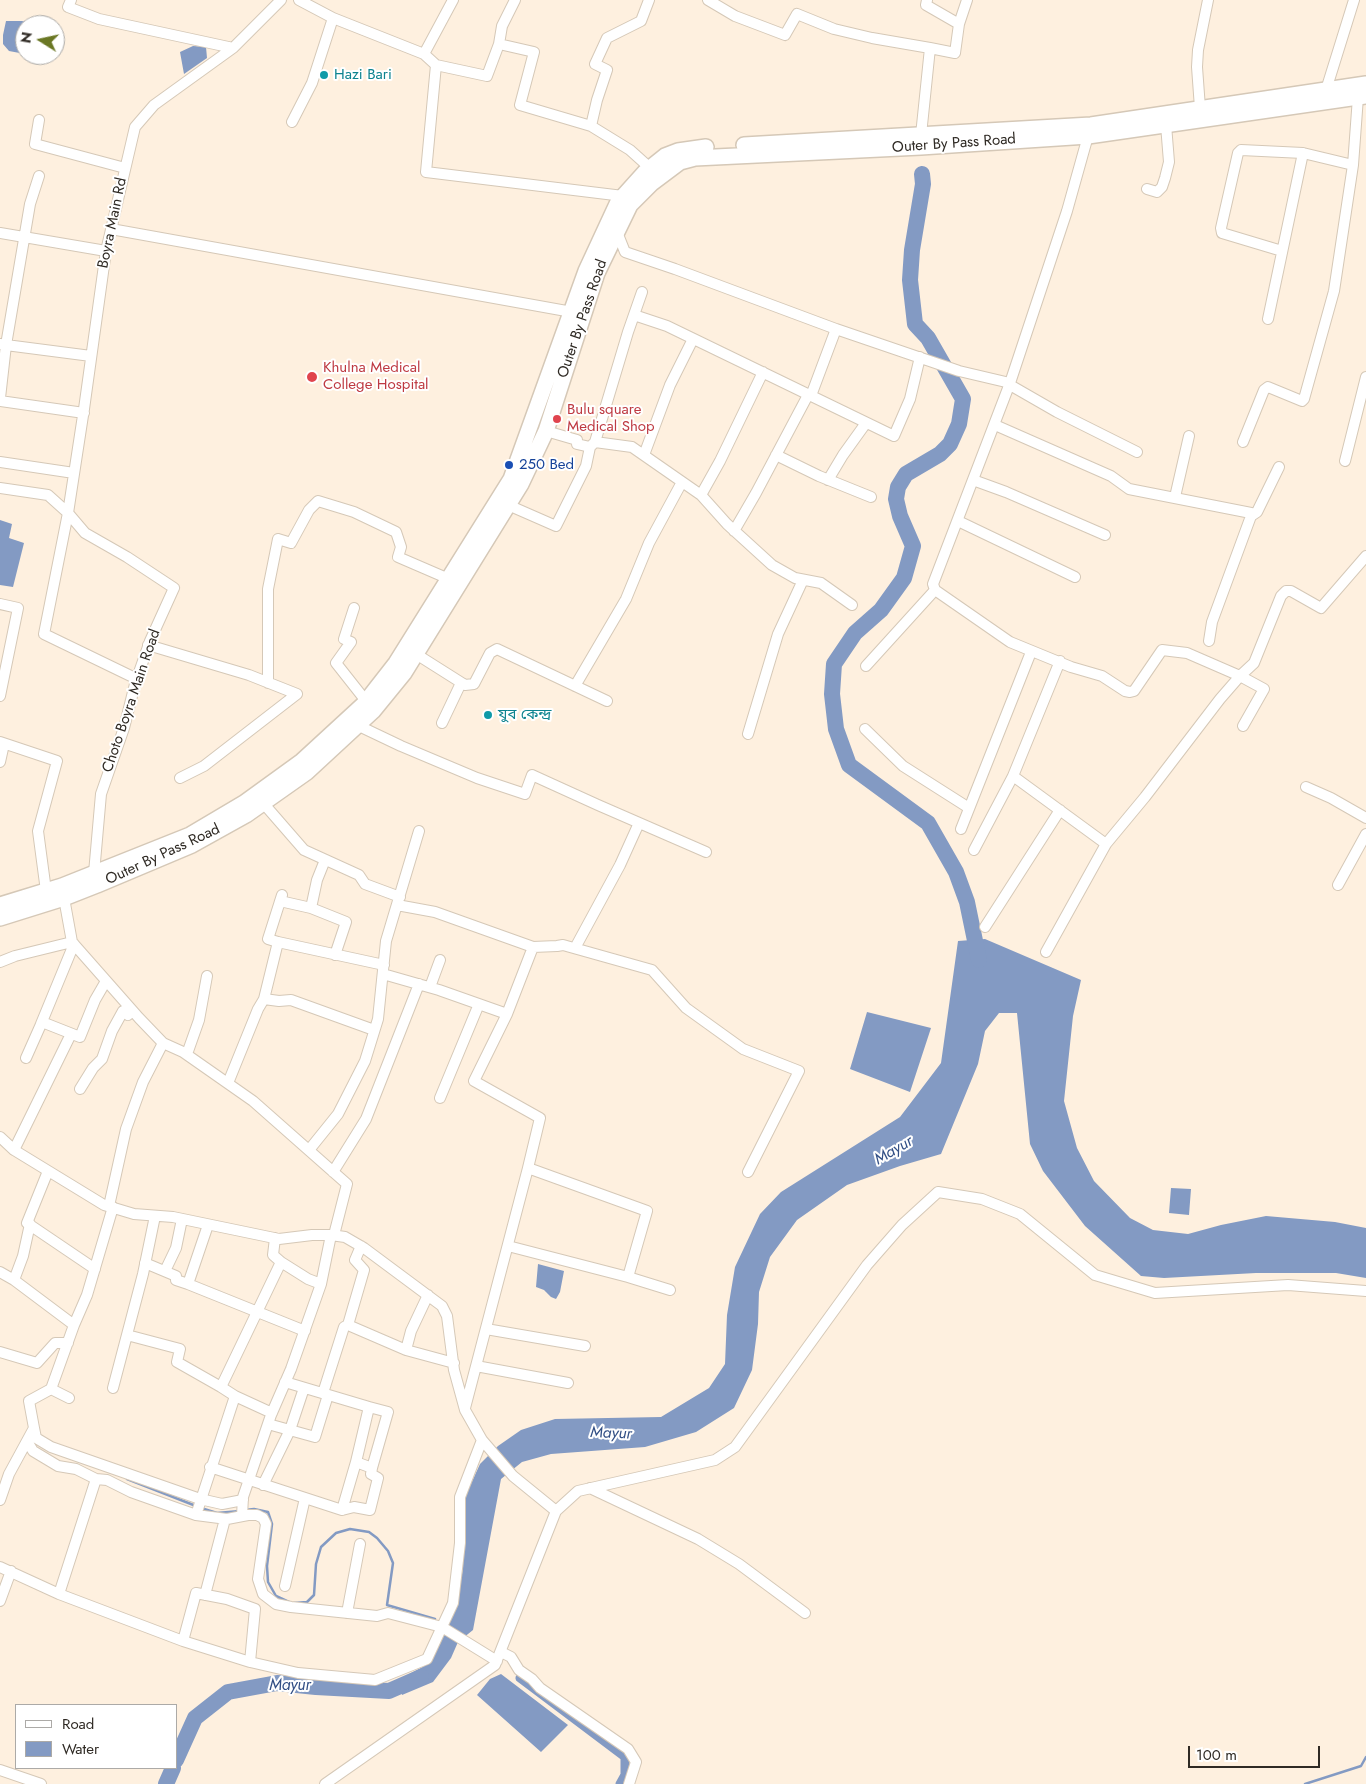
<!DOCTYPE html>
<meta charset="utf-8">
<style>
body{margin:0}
#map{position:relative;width:1366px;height:1784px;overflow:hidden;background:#fef0df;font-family:Jost,sans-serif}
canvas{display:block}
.legend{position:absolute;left:15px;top:1704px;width:162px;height:65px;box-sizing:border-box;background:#fff;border:1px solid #acaaa7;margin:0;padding:6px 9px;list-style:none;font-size:15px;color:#2f2a24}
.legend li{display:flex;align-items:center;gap:10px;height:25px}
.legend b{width:25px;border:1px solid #acaaa7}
.north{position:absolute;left:15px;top:15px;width:50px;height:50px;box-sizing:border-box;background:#fff;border:1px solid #acaaa7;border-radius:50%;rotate:280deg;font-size:14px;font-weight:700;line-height:20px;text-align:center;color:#2f2a24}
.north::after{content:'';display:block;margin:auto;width:18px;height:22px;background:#6a7724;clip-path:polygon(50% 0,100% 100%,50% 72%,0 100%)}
.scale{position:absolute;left:1188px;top:1746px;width:132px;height:22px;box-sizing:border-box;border:2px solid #2f2a24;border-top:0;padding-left:6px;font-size:15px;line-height:18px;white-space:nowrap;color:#2f2a24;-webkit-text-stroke:4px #fff;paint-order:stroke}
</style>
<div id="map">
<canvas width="1366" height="1784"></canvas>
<ul class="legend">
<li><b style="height:6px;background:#fff"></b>Road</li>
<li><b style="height:14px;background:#839ac3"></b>Water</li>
</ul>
<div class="north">N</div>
<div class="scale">100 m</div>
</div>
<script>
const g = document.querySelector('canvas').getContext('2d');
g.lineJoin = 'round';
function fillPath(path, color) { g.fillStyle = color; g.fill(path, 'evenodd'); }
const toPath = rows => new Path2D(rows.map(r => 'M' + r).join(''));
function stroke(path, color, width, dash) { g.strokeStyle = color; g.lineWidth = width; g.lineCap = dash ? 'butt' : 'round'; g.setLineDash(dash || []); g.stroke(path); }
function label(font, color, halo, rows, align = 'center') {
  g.font = font + ' Jost,"Noto Sans Bengali",sans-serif'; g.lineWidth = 4; g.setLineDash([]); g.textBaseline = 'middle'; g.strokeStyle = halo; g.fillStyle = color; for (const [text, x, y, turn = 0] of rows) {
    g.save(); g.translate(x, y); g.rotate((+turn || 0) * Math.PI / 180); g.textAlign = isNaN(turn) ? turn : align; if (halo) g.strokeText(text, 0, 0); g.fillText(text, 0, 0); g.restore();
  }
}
const water = toPath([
 [6,21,22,21,36,24,25,25,25,54,9,51,3,44,3,35],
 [193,46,206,47,207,58,184,74,180,52],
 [0,520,12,524,9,538,24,543,13,587,0,585],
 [985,939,1081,980,1073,1016,1064,1101,1077,1148,1094,1181,1130,1218,1153,1230,1188,1234,1221,1225,1266,1216,1335,1222,1366,1228,1366,1278,1336,1273,1256,1273,1164,1278,1141,1276,1085,1226,1043,1171,1030,1144,1017,1013,999,1013,985,1031,978,1064,941,1154,900,1166,847,1185,797,1220,770,1257,759,1292,758,1324,752,1370,734,1408,696,1432,645,1447,551,1454,522,1462,501,1479,473,1630,458,1642,451,1658,433,1682,402,1695,400,1679,430,1663,457,1605,463,1568,464,1499,480,1464,498,1446,521,1430,555,1419,661,1417,709,1388,725,1364,727,1315,735,1267,760,1214,781,1192,900,1117,941,1063,958,941],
 [867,1012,931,1028,910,1092,850,1069],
 [1171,1188,1191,1189,1189,1215,1169,1213],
 [538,1264,564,1271,560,1292,556,1299,551,1297,544,1290,536,1287],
 [501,1674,568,1725,541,1752,477,1695,490,1679]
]);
const stream = toPath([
 [127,1479,196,1506],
 [201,1508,217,1513,240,1511],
 [245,1510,254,1509,268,1512,272,1524,267,1566,268,1582,276,1596,289,1602],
 [294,1603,307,1602,314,1595,316,1564,321,1547,336,1533,350,1529,369,1532,377,1538,388,1551,393,1563,387,1605,435,1619],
 [1305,1784,1361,1766,1366,1757]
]);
const canal = toPath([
 [520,1678,625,1757,625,1775,620,1784]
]);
const river = toPath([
 [922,174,923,184,912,250,910,280,915,324,928,338,963,399,959,424,950,444,940,454,906,474,898,487,896,499,900,516,913,546,904,578,881,610,855,633,834,664,832,694,836,729,849,765,928,823,956,872,967,902,979,960],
 [176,1760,195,1718,228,1692,277,1683,316,1687,389,1691,421,1677],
 [166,1784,173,1768]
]);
const street = toPath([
 [71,0,68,7,99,19,233,48],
 [299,0,333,18,424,54,436,65,487,76,499,44,534,52,520,105,591,126,630,150,650,168],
 [708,0,735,16,785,35,797,14,834,29,872,38,930,48],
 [959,24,967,0],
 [499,44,502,26,515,0],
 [424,54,453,0],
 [436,65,426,172,623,196],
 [1326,90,1354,0],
 [1200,108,1197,67,1198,50,1208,0],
 [39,120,35,144,125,168],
 [292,122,312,83,333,18],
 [591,126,597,100,607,70,595,64,607,38,641,21,649,0],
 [921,135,930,48,955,53,959,24,926,5,927,0],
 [1147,189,1157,192,1162,187,1165,178,1169,162,1166,125],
 [111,229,572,312],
 [617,232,625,252,675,269,836,329,959,371,1010,383,1067,211,1088,136],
 [0,233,106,251],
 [1282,251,1222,233,1221,228,1238,153,1241,150,1303,153,1353,165],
 [634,315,667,326,894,436,910,399,920,357],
 [1268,319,1303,153],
 [0,344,6,345,30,204,39,176],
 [1010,383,933,584,935,590,1010,642,1071,667,1102,676,1125,691,1130,692,1134,691,1162,650,1187,653,1240,676,1254,663,1281,596,1286,591,1291,591,1321,608,1366,556],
 [1010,385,1057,412,1137,452],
 [0,398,6,345,91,356],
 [0,401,84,413],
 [995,425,1111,476,1129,489,1251,513,1251,516,1212,622,1209,641],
 [546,431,577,440,577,444,590,447,595,442,632,447,701,495,727,524,772,565,795,578,821,583,852,605],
 [595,442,628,332,642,292],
 [1243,442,1264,390,1268,387,1302,401,1304,399,1334,291,1353,165,1358,97],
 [644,455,670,385,693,339],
 [776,455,819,476,871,497],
 [1345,461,1366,377],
 [0,462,74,473],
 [828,480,843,455,866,423],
 [973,480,1006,492,1105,535],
 [0,488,48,495,68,513,85,533,127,557,174,588,150,641,135,684,124,728,101,794,94,873],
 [701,495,720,461,763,372],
 [1175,497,1189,436],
 [508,505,556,526,586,466,590,447],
 [1251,516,1257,512,1279,467],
 [958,521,1075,577],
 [734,531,756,493,808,395,812,393,836,329],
 [0,604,18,608,0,696],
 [354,608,344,639,351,642,336,663,366,701],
 [148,645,249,675,297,694,204,766,180,778],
 [416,654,465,685,474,684,490,653,497,649,607,701],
 [866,666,935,590],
 [137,679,44,634,68,513,84,409,106,251,135,127,154,105,233,48,281,0],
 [268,683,268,589,278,539,291,543,309,510,318,501,354,512,396,532,401,547,398,557,449,579],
 [575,686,626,599,649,543,682,482],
 [442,723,461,683],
 [359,726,401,746,477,778,525,794,532,775,598,805,706,852],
 [865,729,903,766,969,808],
 [748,734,778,634,803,580],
 [0,742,57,761,38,831,46,891],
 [0,762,4,744],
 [1306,787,1331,798,1366,818],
 [264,804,304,850,359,875,365,884,400,897],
 [961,829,1031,652],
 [1106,844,1145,797,1220,699,1240,676,1264,689,1243,726],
 [974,850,1013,776],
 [1338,885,1366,834],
 [64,898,72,942,139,1018,163,1043,143,1082,126,1129,109,1206],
 [280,901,311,908,317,880,325,860],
 [397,905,435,912,533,947,507,1014,474,1081,540,1118,528,1168],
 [311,908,346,922,335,955],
 [985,927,1060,810],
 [278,942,268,939,282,895],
 [533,947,557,946,563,945,652,970,686,1008,743,1049,799,1071,748,1172],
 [575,948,620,865,639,823],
 [1046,952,1106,844,1013,776,1060,661],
 [0,962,15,956,72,942],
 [383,974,439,990,507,1014],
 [430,987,440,960],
 [264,999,279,1001,291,1000,374,1030],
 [41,1024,74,944],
 [163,1043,183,1052,253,1101,347,1184,334,1235],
 [187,1054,199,1020,207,976],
 [26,1058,42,1022,80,1037,95,1000,106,981],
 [228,1083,258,1009,264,999,278,942,384,965],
 [80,1089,93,1068,102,1059,112,1031,123,1011,128,1015,132,1011],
 [440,1098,479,1004],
 [0,1137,14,1150,104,1205,134,1214,173,1217,279,1239,312,1235,331,1235,345,1237,364,1248,442,1306,447,1316,454,1370,465,1410,482,1440],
 [14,1150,71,1034],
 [309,1150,338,1114,365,1061,378,1019,386,941,419,831],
 [48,1171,27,1223,95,1269],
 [333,1172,366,1119,419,984],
 [208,1225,188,1284,305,1331],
 [361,1246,355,1260,364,1270,348,1325,406,1350],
 [281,1262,308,1279,321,1284],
 [145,1263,176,1276,176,1280,188,1284],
 [165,1271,176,1248,182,1219],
 [0,1272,14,1280,74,1325,51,1389,29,1401,34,1428,9,1474,0,1500],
 [628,1277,670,1290],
 [14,1280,23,1256,30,1224],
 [428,1295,411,1331,406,1350,454,1363],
 [74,1325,87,1295,113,1207],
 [486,1329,585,1346],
 [127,1335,180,1349,177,1362,221,1387],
 [0,1352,37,1363,55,1343,68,1343],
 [476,1366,568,1383],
 [113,1388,143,1274,155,1216],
 [51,1389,69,1398],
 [323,1393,344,1327,348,1325],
 [235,1396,221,1387,281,1262,273,1255,275,1238],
 [369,1407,388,1412,372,1468],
 [465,1408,528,1168,647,1211,628,1277,508,1246],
 [268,1424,315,1437,328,1395],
 [34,1428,36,1438,51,1447,200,1499,222,1504,243,1500],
 [27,1441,33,1451,58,1466,76,1469,96,1479],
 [210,1467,342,1510,354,1507,370,1510,378,1478,371,1474,372,1468,356,1462,369,1407,285,1382],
 [263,1485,290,1430,304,1388],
 [590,1488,698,1539,739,1564,805,1613],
 [342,1510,356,1462],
 [196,1515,235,1396,272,1413],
 [242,1516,243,1497,271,1415,291,1369,321,1284,331,1235],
 [0,1567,59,1594,183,1641,250,1662,298,1673,375,1680,427,1659,453,1603,460,1543,460,1497,482,1440,513,1476,556,1511],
 [285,1586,305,1498],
 [59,1594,96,1479,107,1480,131,1492,196,1515,227,1519,248,1515,257,1515,263,1518,266,1524,258,1579,263,1594,276,1604,291,1607,377,1616,388,1613,442,1627,497,1661],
 [205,1595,225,1519],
 [0,1601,11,1571],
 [347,1613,360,1544],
 [183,1641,196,1593,227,1599,255,1609,250,1662],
 [501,1652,511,1657,519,1670,532,1679,540,1688,628,1749,636,1762,629,1784],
 [0,1770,41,1784],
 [325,1784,495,1665,556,1511,578,1491,715,1460,735,1447,867,1265,902,1225,938,1192,982,1199,1020,1214,1095,1275,1155,1293,1288,1285,1366,1291]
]);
const primary = toPath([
 [744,145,1091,125,1366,84],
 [0,905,62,886,190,835,244,803,302,761,364,704,396,663,511,479,586,271,618,202,645,172,665,156,678,151,706,147],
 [0,918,64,898,97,885,192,845,246,815,307,772,373,711,404,673,521,484,546,431,597,273,630,205,652,183,680,162,695,158,921,147,1088,136,1366,96]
]);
const markers = [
 [324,75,5,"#0f9aa8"],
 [312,377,6,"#e0444e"],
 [557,419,5,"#e0444e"],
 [509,465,5,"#1a4fb4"],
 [488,715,5,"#0f9aa8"]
];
const cultureNames = [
 ["Hazi Bari",334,75],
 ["যুব কেন্দ্র",498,715]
];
const streetNames = [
 ["Outer By Pass Road",954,144,-4],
 ["Boyra Main Rd",113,223,-78],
 ["Outer By Pass Road",583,319,-71],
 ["Choto Boyra Main Road",132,701,-71],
 ["Outer By Pass Road",163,855,-25]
];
const healthNames = [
 ["Khulna Medical",323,368],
 ["College Hospital",323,385],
 ["Bulu square",567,410],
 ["Medical Shop",567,427]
];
const transitNames = [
 ["250 Bed",519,465]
];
const waterNames = [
 ["Mayur",894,1151,-30],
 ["Mayur",611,1434,2],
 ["Mayur",290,1686]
];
fillPath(water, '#839ac3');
stroke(stream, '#839ac3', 2.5);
stroke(canal, '#839ac3', 9);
stroke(river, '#839ac3', 16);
stroke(street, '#d5c8b7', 12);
stroke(primary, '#d5c8b7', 18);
stroke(street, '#fff', 10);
stroke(primary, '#fff', 15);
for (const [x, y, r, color] of markers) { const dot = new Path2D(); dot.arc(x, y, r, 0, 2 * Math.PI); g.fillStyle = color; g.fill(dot); stroke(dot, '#fff', 2); }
label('15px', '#0d838f', '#fff', cultureNames, 'left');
label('15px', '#2f2a24', '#fff', streetNames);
label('15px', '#be3a42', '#fff', healthNames, 'left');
label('15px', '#164399', '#fff', transitNames, 'left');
label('italic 16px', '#324f85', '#fff', waterNames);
</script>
